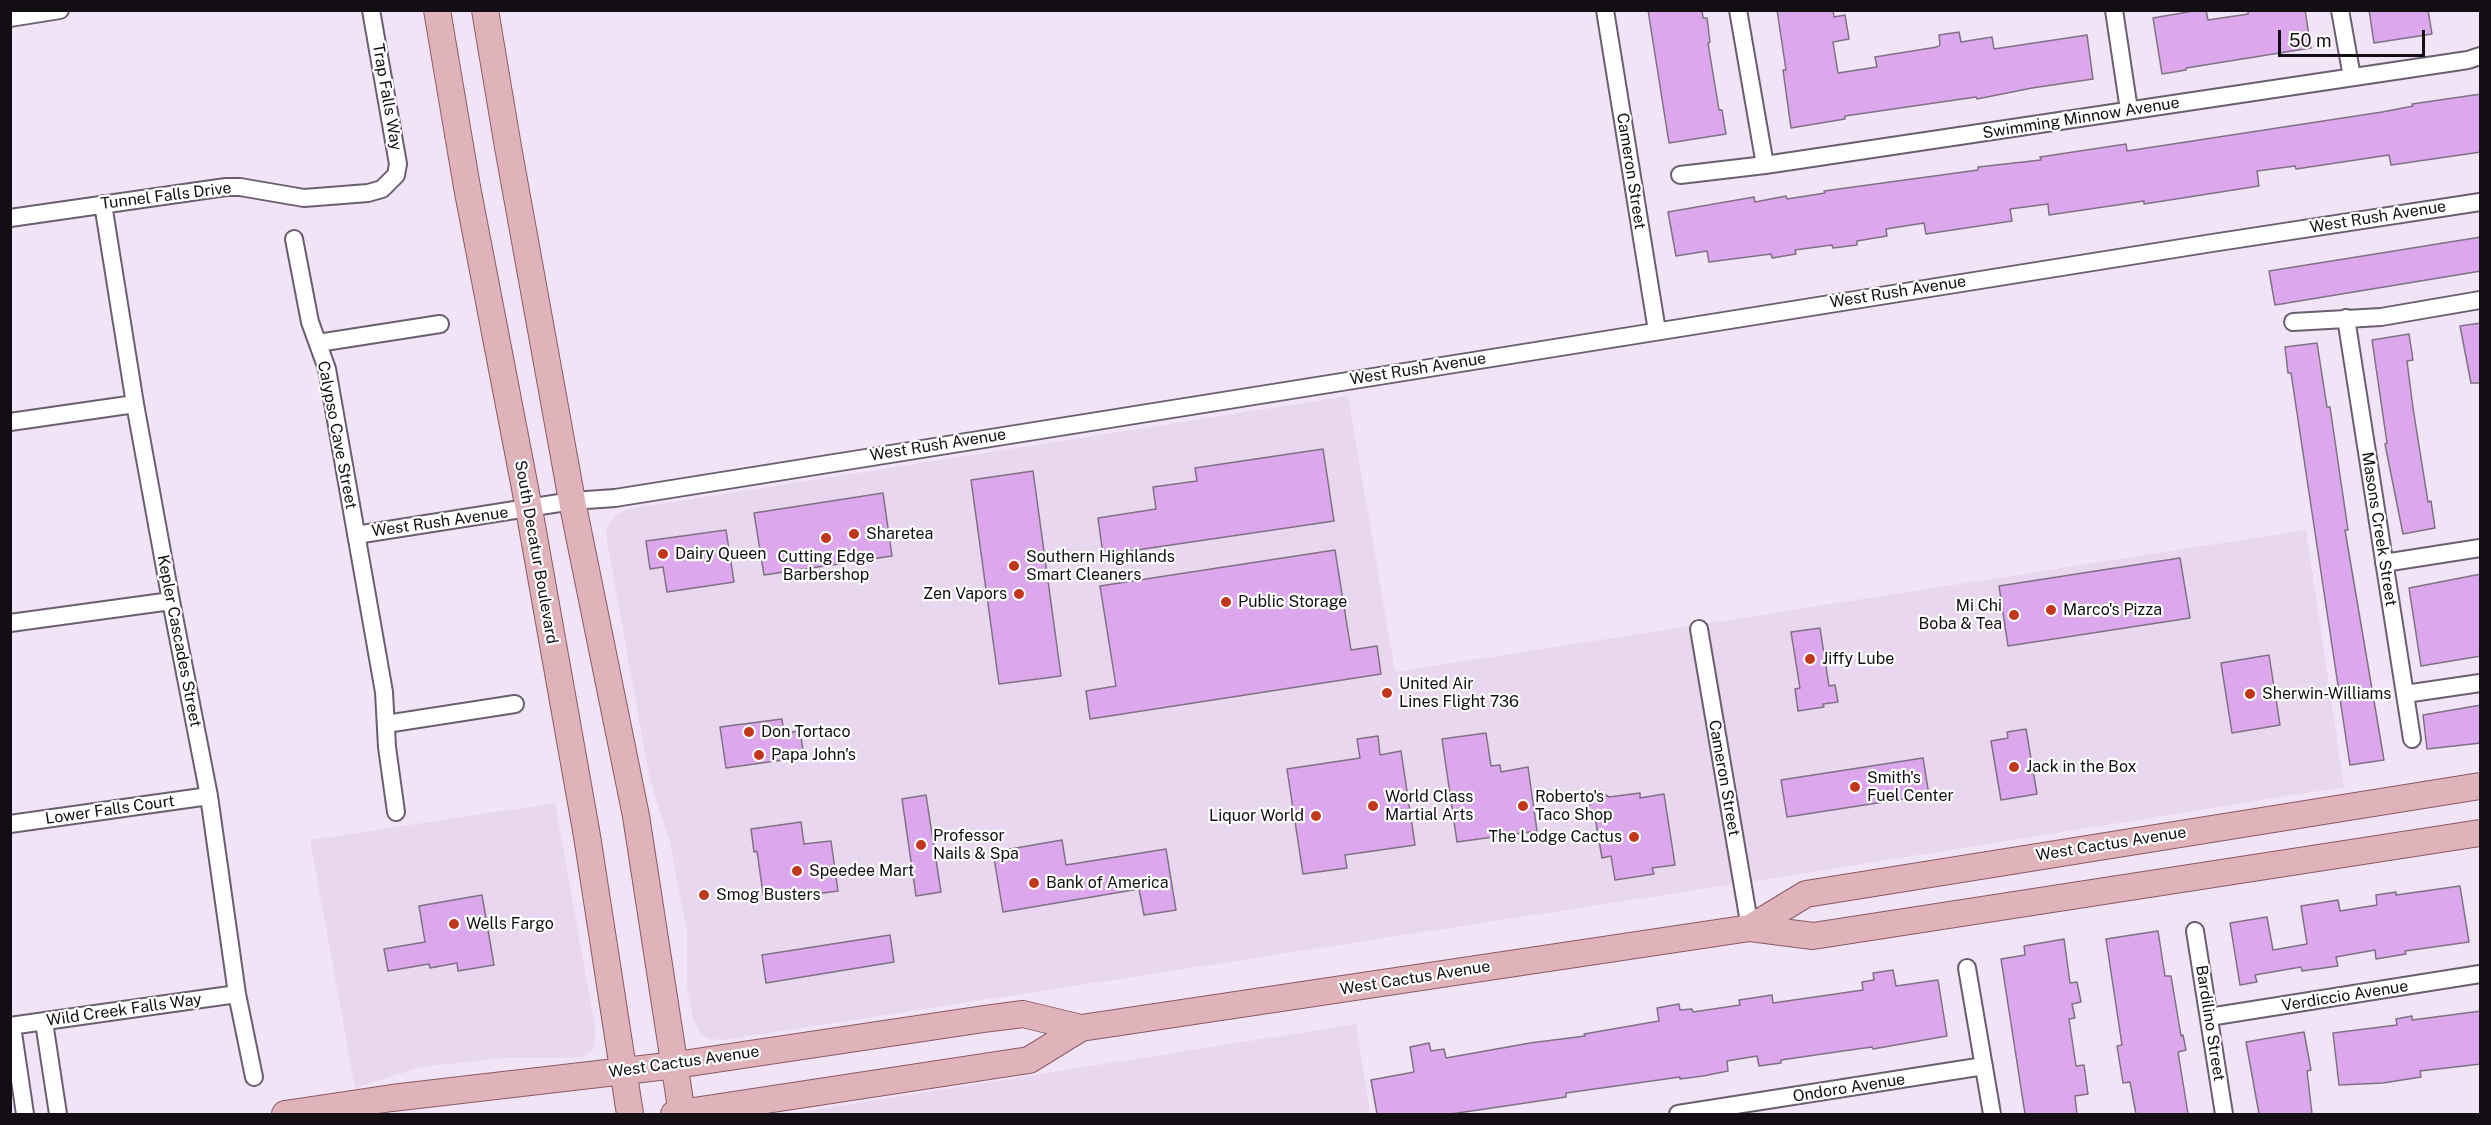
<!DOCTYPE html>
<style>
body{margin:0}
#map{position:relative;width:2491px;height:1125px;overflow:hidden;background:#f2e4f7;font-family:"Public Sans",sans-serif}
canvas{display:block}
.frame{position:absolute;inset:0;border:12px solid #120e14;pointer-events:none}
.scale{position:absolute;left:2278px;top:30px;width:147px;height:27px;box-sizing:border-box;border:3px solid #120e14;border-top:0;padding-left:8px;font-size:18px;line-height:21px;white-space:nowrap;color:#120e14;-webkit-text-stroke:4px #fff;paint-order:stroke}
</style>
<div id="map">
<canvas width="2491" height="1125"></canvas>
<div class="frame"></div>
<div class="scale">50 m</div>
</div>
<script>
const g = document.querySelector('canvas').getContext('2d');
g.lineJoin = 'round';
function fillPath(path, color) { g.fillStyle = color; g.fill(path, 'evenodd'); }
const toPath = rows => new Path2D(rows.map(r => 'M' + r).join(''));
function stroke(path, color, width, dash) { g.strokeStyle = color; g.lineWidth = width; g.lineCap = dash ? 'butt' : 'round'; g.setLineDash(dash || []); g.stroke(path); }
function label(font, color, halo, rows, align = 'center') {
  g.font = font + ' "Public Sans",sans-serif'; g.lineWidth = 4.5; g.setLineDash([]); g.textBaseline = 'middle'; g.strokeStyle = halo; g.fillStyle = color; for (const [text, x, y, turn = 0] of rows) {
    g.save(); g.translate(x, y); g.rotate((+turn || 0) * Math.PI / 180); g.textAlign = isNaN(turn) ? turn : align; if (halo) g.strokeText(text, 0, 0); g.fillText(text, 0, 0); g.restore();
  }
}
const built = toPath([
 [1348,396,1395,672,2306,530,2344,787,1787,876,723,1040,710,1039,701,1033,693,1018,687,986,687,933,670,842,650,780,606,536,607,528,614,516,628,509],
 [555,803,596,1032,594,1046,590,1052,583,1057,574,1058,502,1058,421,1067,355,1088,310,840],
 [1356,1024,1370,1114,789,1114]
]);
const building = toPath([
 [1648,10,1702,10,1703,18,1707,18,1710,42,1708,43,1719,110,1722,110,1726,134,1669,143,1648,10],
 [1777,10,1833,10,1834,17,1845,15,1849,39,1833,42,1838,73,1877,67,1875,57,1937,47,1940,45,1939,35,1959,32,1961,42,1992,37,1994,49,2087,35,2093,79,2032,88,1977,99,1976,97,1845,116,1845,119,1791,128,1783,70,1786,70,1777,10],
 [2199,10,2206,10,2208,20,2248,14,2248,10,2305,10,2311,48,2186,68,2186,70,2162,74,2153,18,2199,10],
 [2369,10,2428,10,2432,34,2374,43,2369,10],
 [2481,94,2481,152,2391,165,2389,155,2296,169,2295,166,2257,171,2259,186,2144,204,2144,201,2049,215,2048,204,2010,209,2012,221,1926,234,1924,223,1886,229,1887,236,1857,241,1857,245,1833,248,1832,245,1795,250,1796,254,1772,258,1771,254,1709,262,1707,251,1676,256,1668,212,1754,197,1755,202,1786,196,1787,199,1825,193,1824,191,1978,170,1978,167,2041,160,2040,157,2126,144,2127,151,2382,112,2413,106,2412,104,2481,94],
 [2481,237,2481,271,2275,305,2269,271,2481,237],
 [2481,323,2481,383,2471,383,2460,326,2481,323],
 [2409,334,2413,360,2407,361,2413,408,2428,502,2431,501,2435,528,2403,534,2385,444,2387,443,2372,340,2409,334],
 [2317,343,2327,407,2330,407,2348,530,2345,530,2384,760,2350,765,2291,373,2288,373,2285,347,2317,343],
 [1323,449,1334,521,1103,555,1098,518,1156,509,1153,487,1197,481,1195,468,1323,449],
 [1033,471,1061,676,999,684,971,480,1033,471],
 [883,493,892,556,764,575,754,513,883,493],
 [726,530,734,582,667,592,663,567,650,569,646,541,726,530],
 [1335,550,1351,650,1377,646,1381,674,1090,719,1086,691,1116,686,1100,586,1335,550],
 [2180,558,2190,618,2008,646,1999,586,2180,558],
 [2481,574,2481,656,2421,666,2409,588,2481,574],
 [1820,628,1829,686,1835,685,1838,702,1823,704,1824,707,1798,711,1795,689,1800,688,1791,632,1820,628],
 [2269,655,2280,725,2232,733,2221,663,2269,655],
 [2481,705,2481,743,2427,749,2423,715,2481,705],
 [782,719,784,733,800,731,804,757,726,768,720,727,782,719],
 [2026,729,2037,794,2001,800,1991,741,2008,738,2007,732,2026,729],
 [1486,733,1491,766,1500,765,1501,772,1528,767,1537,831,1457,842,1442,739,1486,733],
 [1378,736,1380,755,1401,751,1415,845,1345,855,1347,868,1303,874,1287,769,1360,758,1357,739,1378,736],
 [1923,758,1929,795,1787,817,1781,780,1923,758],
 [1599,791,1609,797,1640,793,1640,798,1664,794,1675,865,1652,868,1654,874,1615,880,1611,856,1602,858,1595,817,1586,811,1599,791],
 [926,795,941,892,916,896,902,799,926,795],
 [801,822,804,844,831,841,838,891,764,901,757,851,754,852,751,829,801,822],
 [1062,840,1066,865,1166,849,1176,910,1144,915,1139,889,1003,912,993,852,1062,840],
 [2460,886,2469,942,2405,951,2406,954,2376,959,2375,950,2336,957,2338,966,2302,971,2301,967,2255,975,2257,982,2240,985,2230,923,2267,917,2273,950,2307,944,2301,906,2338,900,2340,911,2377,905,2376,895,2396,892,2396,895,2460,886],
 [482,895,494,965,458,971,457,963,430,968,429,964,388,971,384,949,425,942,419,906,482,895],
 [2158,931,2165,976,2171,976,2181,1036,2183,1035,2186,1050,2178,1052,2188,1114,2136,1114,2130,1082,2123,1083,2117,1046,2122,1045,2106,939,2158,931],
 [890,935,894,962,766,983,762,955,890,935],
 [2064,939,2070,983,2077,982,2081,1002,2072,1004,2075,1018,2069,1019,2076,1066,2084,1065,2088,1094,2075,1096,2077,1114,2025,1114,2001,959,2025,955,2024,946,2064,939],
 [1893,970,1896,986,1938,980,1947,1036,1873,1049,1872,1047,1843,1051,1781,1060,1781,1063,1759,1066,1757,1056,1727,1061,1728,1071,1703,1076,1680,1079,1680,1077,1566,1093,1566,1097,1451,1114,1377,1114,1371,1080,1414,1072,1410,1047,1429,1043,1431,1051,1444,1049,1446,1058,1530,1043,1585,1036,1584,1034,1659,1021,1657,1008,1679,1004,1680,1010,1692,1009,1693,1012,1740,1005,1739,1000,1772,995,1773,1003,1863,990,1862,982,1874,980,1873,973,1893,970],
 [2481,1011,2481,1064,2420,1071,2421,1077,2383,1083,2339,1085,2333,1033,2397,1025,2396,1019,2412,1016,2412,1020,2481,1011],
 [2304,1032,2311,1070,2307,1071,2312,1114,2259,1114,2246,1042,2304,1032]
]);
const minor = toPath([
 [1605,10,1657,331],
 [1738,10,1765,165],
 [2114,10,2129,110],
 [2340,10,2352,77],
 [10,18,60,10],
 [1680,175,1765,165,2468,60,2480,56],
 [103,204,135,404,171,601,209,796,237,994,254,1077],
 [10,218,226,187,240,187,304,198,368,193,382,189,396,175,398,164,371,10],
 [294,239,310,322,327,369,384,692,387,747,396,812],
 [2346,318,2412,739],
 [2293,322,2381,317,2480,300],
 [318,343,440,324],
 [10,422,135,404],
 [356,535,572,501,615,498,2212,243,2480,202],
 [2384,563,2480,548],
 [10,623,171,601],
 [1699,629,1750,928],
 [2405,694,2480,683],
 [386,724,515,704],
 [10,824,209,796],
 [2195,931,2224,1114],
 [1967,968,1992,1114],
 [2209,1017,2480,974],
 [44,1022,58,1114],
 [10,1026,237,994],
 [12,1026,25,1114],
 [1678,1114,1984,1066]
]);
const primary = toPath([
 [437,10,467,187,529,509,587,836,630,1114],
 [485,10,508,147,572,501,636,816,682,1114],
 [1750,928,1806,894,2480,786],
 [285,1114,392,1098,676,1065,984,1019,1023,1014,1081,1028,1750,928,1813,936,2480,833],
 [674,1114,1029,1060,1081,1028]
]);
const markers = [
 [854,534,6,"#c2371c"],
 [826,538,6,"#c2371c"],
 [663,554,6,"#c2371c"],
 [1014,566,6,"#c2371c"],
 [1019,594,6,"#c2371c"],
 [1226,602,6,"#c2371c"],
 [2051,610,6,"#c2371c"],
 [2014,615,6,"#c2371c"],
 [1810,659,6,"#c2371c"],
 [1387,693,6,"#c2371c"],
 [2250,694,6,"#c2371c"],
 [749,732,6,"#c2371c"],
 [759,755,6,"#c2371c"],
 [2014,767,6,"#c2371c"],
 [1855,787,6,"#c2371c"],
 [1373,806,6,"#c2371c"],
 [1523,806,6,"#c2371c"],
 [1316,816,6,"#c2371c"],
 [1634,837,6,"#c2371c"],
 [921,845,6,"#c2371c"],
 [797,871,6,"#c2371c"],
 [1034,883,6,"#c2371c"],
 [704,895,6,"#c2371c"],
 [454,924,6,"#c2371c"]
];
const streetNames = [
 ["Trap Falls Way",387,97,80],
 ["Swimming Minnow Avenue",2081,118,-9],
 ["Cameron Street",1631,171,81],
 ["Tunnel Falls Drive",166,196,-7],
 ["West Rush Avenue",2378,217,-9],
 ["West Rush Avenue",1898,292,-9],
 ["West Rush Avenue",1418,369,-9],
 ["Calypso Cave Street",337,435,79],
 ["West Rush Avenue",938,445,-9],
 ["West Rush Avenue",440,522,-8],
 ["Masons Creek Street",2379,529,81],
 ["South Decatur Boulevard",536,552,80],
 ["Kepler Cascades Street",179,641,79],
 ["Cameron Street",1724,778,80],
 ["Lower Falls Court",110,810,-8],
 ["West Cactus Avenue",2111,844,-9],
 ["West Cactus Avenue",1415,978,-9],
 ["Verdiccio Avenue",2345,996,-9],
 ["Wild Creek Falls Way",124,1010,-8],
 ["Bardilino Street",2210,1023,81],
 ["West Cactus Avenue",684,1062,-8],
 ["Ondoro Avenue",1849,1088,-9]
];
const poiNames = [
 ["Sharetea",866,534],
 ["Dairy Queen",675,554],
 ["Cutting Edge",826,557,"center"],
 ["Barbershop",826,575,"center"],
 ["Southern Highlands",1026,557],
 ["Smart Cleaners",1026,575],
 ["Zen Vapors",1007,594,"right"],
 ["Public Storage",1238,602],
 ["Mi Chi",2002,606,"right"],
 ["Boba & Tea",2002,624,"right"],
 ["Marco's Pizza",2063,610],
 ["Jiffy Lube",1822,659],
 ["United Air",1399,684],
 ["Lines Flight 736",1399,702],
 ["Sherwin-Williams",2262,694],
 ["Don Tortaco",761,732],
 ["Papa John's",771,755],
 ["Jack in the Box",2026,767],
 ["Smith's",1867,778],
 ["Fuel Center",1867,796],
 ["World Class",1385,797],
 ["Martial Arts",1385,815],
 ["Roberto's",1535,797],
 ["Taco Shop",1535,815],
 ["Liquor World",1304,816,"right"],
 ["Professor",933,836],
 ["Nails & Spa",933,854],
 ["The Lodge Cactus",1622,837,"right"],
 ["Speedee Mart",809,871],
 ["Bank of America",1046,883],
 ["Smog Busters",716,895],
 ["Wells Fargo",466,924]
];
fillPath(built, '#e9d6ef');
fillPath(building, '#dca7ed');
stroke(building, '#7e7282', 1.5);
stroke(minor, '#6a5f6e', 20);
stroke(primary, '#8b5963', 28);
stroke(minor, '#fff', 16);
stroke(primary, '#e0b3bb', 26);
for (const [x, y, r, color] of markers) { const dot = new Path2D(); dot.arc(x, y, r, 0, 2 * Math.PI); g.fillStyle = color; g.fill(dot); stroke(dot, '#fff', 2); }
label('16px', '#120e14', '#fff', streetNames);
label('16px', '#120e14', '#fff', poiNames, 'left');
</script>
